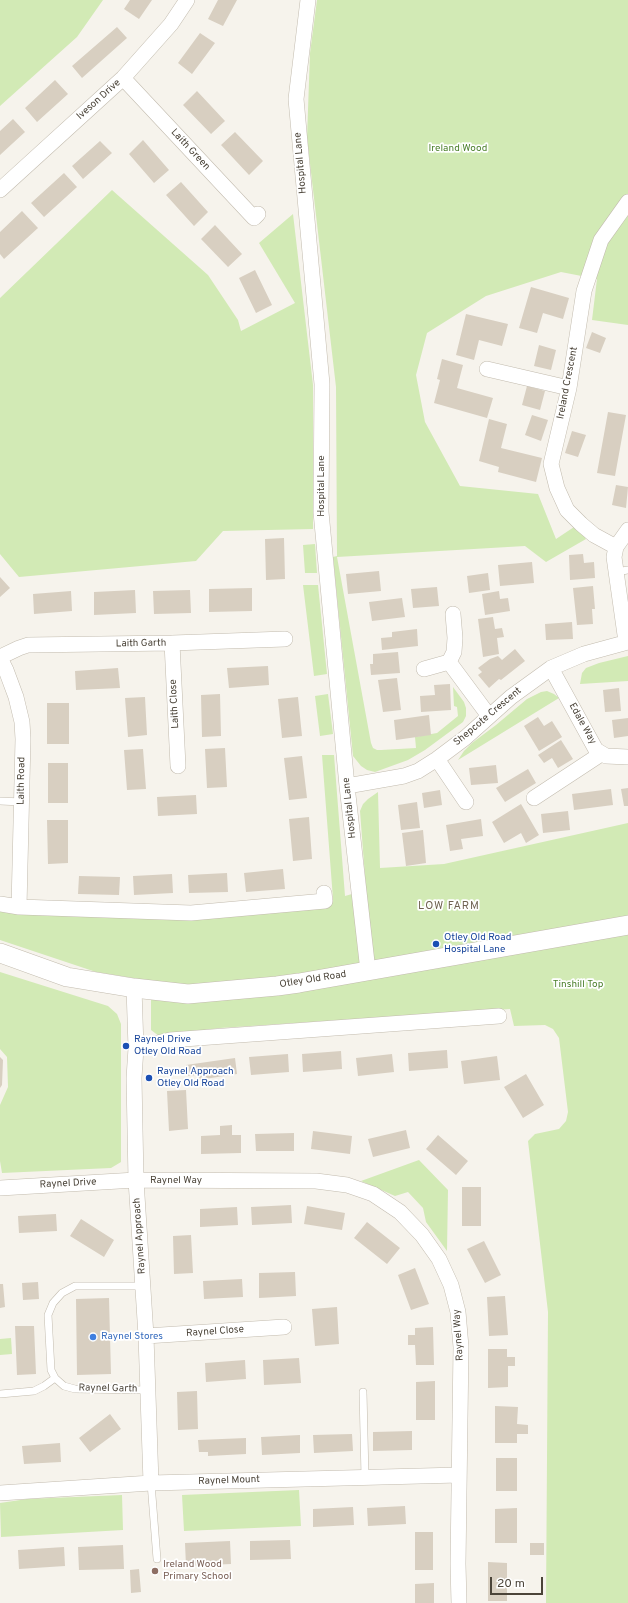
<!DOCTYPE html>
<style>
body{margin:0}
#map{position:relative;width:628px;height:1603px;overflow:hidden;background:#f6f3ec;font-family:Overpass,sans-serif}
canvas{display:block}
.scale{position:absolute;left:490px;top:1577px;width:53px;height:18px;box-sizing:border-box;border:2px solid #4b4439;border-top:0;padding-left:5px;font-size:12px;line-height:14px;white-space:nowrap;color:#4b4439;-webkit-text-stroke:3px #fff;paint-order:stroke}
</style>
<div id="map">
<canvas width="628" height="1603"></canvas>
<div class="scale">20 m</div>
</div>
<script>
const g = document.querySelector('canvas').getContext('2d');
g.lineJoin = 'round';
function fillPath(path, color) { g.fillStyle = color; g.fill(path, 'evenodd'); }
const toPath = rows => new Path2D(rows.map(r => 'M' + r).join(''));
function stroke(path, color, width, dash) { g.strokeStyle = color; g.lineWidth = width; g.lineCap = dash ? 'butt' : 'round'; g.setLineDash(dash || []); g.stroke(path); }
function label(font, color, halo, rows, align = 'center') {
  g.font = font + ' Overpass,sans-serif'; g.lineWidth = 3.5; g.setLineDash([]); g.textBaseline = 'middle'; g.strokeStyle = halo; g.fillStyle = color; for (const [text, x, y, turn = 0] of rows) {
    g.save(); g.translate(x, y); g.rotate((+turn || 0) * Math.PI / 180); g.textAlign = isNaN(turn) ? turn : align; if (halo) g.strokeText(text, 0, 0); g.fillText(text, 0, 0); g.restore();
  }
}
const green = toPath([
 [0,0,103,0,77,37,0,106],
 [317,0,628,0,628,325,592,320,597,279,561,272,486,296,427,333,416,375,425,422,460,486,538,494,556,539,577,525,586,539,546,562,525,546,337,557,371,743,373,748,377,750,381,750,416,748,415,737,437,733,458,716,457,707,454,706,453,687,464,702,466,708,466,716,463,722,425,750,408,760,375,772,367,770,361,766,353,756,333,557,337,556,336,387,307,138,310,53],
 [112,190,208,275,238,320,241,331,295,303,259,243,293,214,313,385,313,529,223,531,196,561,19,577,0,554,0,298],
 [315,544,317,573,305,573,303,545],
 [303,585,318,585,327,674,314,676],
 [628,656,628,681,580,684,582,673,586,668,599,663],
 [547,691,554,694,559,698,458,760,464,751,472,743,496,725,527,699,541,692],
 [328,694,333,734,320,736,315,696],
 [322,755,334,755,345,896,366,890,360,811,363,804,368,799,378,792,380,868,444,864,628,823,628,1603,546,1603,548,1312,528,1141,535,1134,559,1129,566,1121,568,1112,559,1038,553,1029,545,1025,514,1026,510,1009,220,1028,159,1036,151,1030,151,981,96,972,0,940,0,904,191,913,325,901,333,899],
 [0,972,108,1006,117,1014,121,1024,121,1162,111,1168,2,1173,0,1161,0,1105,8,1087,7,1057,0,1049],
 [419,1160,448,1190,447,1251,426,1222,423,1208,408,1192,395,1196,361,1181],
 [11,1338,12,1354,0,1355,0,1339],
 [299,1490,301,1526,184,1531,182,1495],
 [122,1495,123,1530,1,1537,0,1503,27,1499]
]);
const building = toPath([
 [130,0,152,0,139,19,124,9],
 [218,0,237,0,223,26,208,19],
 [117,27,127,38,82,78,72,66],
 [200,33,215,43,192,74,178,63],
 [55,80,68,94,37,122,25,108],
 [197,91,225,121,211,134,183,105],
 [13,119,25,132,0,155,0,131],
 [235,132,263,161,249,175,221,145],
 [143,140,169,170,154,183,129,154],
 [100,141,112,153,83,179,72,166],
 [64,173,77,187,44,217,31,203],
 [181,182,208,212,194,226,166,195],
 [22,211,38,228,4,259,0,254,0,232],
 [215,225,242,254,228,267,201,239],
 [255,270,272,305,256,313,239,278],
 [531,287,569,298,563,319,543,313,537,333,519,328],
 [466,314,508,324,502,346,479,340,474,360,456,355],
 [592,332,606,338,600,353,586,348],
 [539,345,556,350,551,370,534,366],
 [442,359,463,365,457,388,493,398,487,418,434,403,440,380,437,379],
 [527,386,545,391,540,410,522,405],
 [608,412,626,415,615,476,597,473],
 [532,415,548,420,541,441,525,435],
 [489,419,507,424,501,448,542,458,536,482,498,472,499,467,479,461],
 [572,431,586,435,578,457,565,453],
 [616,485,628,487,626,508,612,505],
 [284,538,285,579,266,580,265,539],
 [583,554,584,563,594,562,595,578,570,580,569,555],
 [532,562,534,583,500,586,498,565],
 [379,571,381,591,348,594,346,574],
 [488,573,490,590,469,593,467,576],
 [0,577,10,588,0,597],
 [593,586,595,609,592,609,593,624,577,625,573,588],
 [437,587,439,606,413,608,411,589],
 [252,588,252,611,209,612,209,589],
 [135,590,136,613,94,615,94,592],
 [190,590,191,613,154,614,153,591],
 [71,591,72,611,34,614,33,594],
 [499,591,500,599,508,598,510,611,485,615,482,594],
 [402,598,405,617,372,621,369,602],
 [493,617,495,629,502,628,504,637,497,638,499,654,483,657,478,619],
 [572,622,573,639,546,640,545,624],
 [417,629,418,646,382,650,381,638,392,637,392,632],
 [515,649,525,661,501,680,499,679,489,688,478,675,482,672,478,668,490,659,498,656,502,660],
 [398,652,400,673,371,675,370,664,373,664,373,654],
 [268,666,269,685,229,688,227,668],
 [118,668,120,688,76,690,75,671],
 [397,678,401,710,383,712,378,680],
 [450,684,451,710,421,712,420,696,435,695,434,685],
 [619,688,621,711,605,712,603,690],
 [220,694,221,736,202,737,201,695],
 [145,697,147,735,128,737,125,698],
 [298,697,302,736,282,738,278,699],
 [47,703,69,703,69,744,47,744],
 [429,715,431,735,396,740,394,720],
 [538,717,544,726,552,721,562,737,539,751,524,726],
 [628,718,628,736,614,738,612,720],
 [561,740,573,759,558,768,552,758,544,763,538,755],
 [225,748,227,787,207,788,205,749],
 [143,749,146,789,127,790,124,750],
 [302,756,307,798,289,800,284,758],
 [48,763,68,763,68,803,48,803],
 [496,765,498,783,471,785,469,768],
 [528,769,536,783,505,802,496,788],
 [628,788,628,806,624,806,621,789],
 [611,789,613,805,574,810,572,794],
 [440,790,442,805,424,808,422,793],
 [196,795,197,814,158,816,157,797],
 [417,802,420,828,401,830,398,805],
 [521,804,539,835,526,843,521,833,504,843,492,822],
 [568,811,570,830,543,833,541,814],
 [309,817,312,859,293,861,289,819],
 [481,819,483,836,461,839,463,849,450,851,446,825],
 [47,820,68,820,68,863,48,864],
 [423,830,426,863,406,866,402,833],
 [283,869,285,889,246,892,244,873],
 [227,873,228,892,189,893,188,875],
 [172,874,173,893,134,895,133,876],
 [79,876,120,877,119,895,78,894],
 [447,1050,448,1068,409,1071,408,1053],
 [341,1051,342,1069,303,1072,302,1054],
 [288,1054,289,1072,251,1075,249,1057],
 [392,1054,394,1072,358,1076,356,1058],
 [497,1056,500,1080,464,1084,461,1061],
 [0,1057,3,1060,2,1085,0,1088],
 [235,1058,237,1074,198,1080,198,1075,188,1076,186,1065],
 [526,1074,544,1105,523,1118,504,1087],
 [186,1090,188,1129,169,1131,167,1091],
 [232,1125,232,1135,241,1135,241,1153,201,1154,201,1136,220,1135,220,1126],
 [406,1130,410,1148,373,1157,368,1139],
 [313,1131,352,1136,350,1154,311,1149],
 [294,1133,294,1151,256,1151,255,1134],
 [438,1135,468,1161,456,1175,426,1149],
 [462,1187,481,1187,481,1226,462,1226],
 [291,1205,292,1223,252,1225,251,1207],
 [307,1206,345,1213,342,1230,304,1224],
 [237,1207,238,1225,200,1227,200,1209],
 [56,1214,57,1231,19,1233,18,1216],
 [81,1219,114,1240,104,1257,70,1236],
 [367,1222,400,1248,387,1264,354,1238],
 [191,1235,193,1273,174,1274,173,1236],
 [484,1241,501,1275,485,1283,467,1249],
 [415,1268,429,1304,411,1310,398,1275],
 [295,1272,296,1296,259,1298,259,1273],
 [242,1279,243,1297,204,1299,203,1281],
 [38,1282,39,1299,23,1300,22,1283],
 [0,1284,3,1284,5,1307,0,1308],
 [505,1296,508,1335,489,1336,487,1297],
 [109,1298,111,1374,77,1375,76,1299],
 [337,1307,339,1344,315,1346,312,1309],
 [15,1326,34,1326,36,1374,17,1375],
 [433,1327,434,1365,416,1365,415,1345,408,1345,408,1335,415,1335,415,1328],
 [488,1349,507,1349,507,1357,515,1357,515,1366,508,1366,508,1387,488,1388],
 [299,1358,301,1383,264,1385,263,1360],
 [245,1360,246,1379,206,1382,205,1363],
 [435,1381,435,1420,416,1420,416,1382],
 [197,1391,198,1429,178,1430,177,1392],
 [495,1406,518,1407,517,1424,528,1425,528,1434,517,1434,517,1443,495,1443],
 [110,1414,121,1429,90,1452,79,1438],
 [412,1431,412,1450,373,1451,373,1432],
 [352,1434,353,1451,314,1453,313,1435],
 [300,1435,300,1453,262,1455,261,1437],
 [246,1438,246,1454,208,1456,208,1452,199,1452,198,1440],
 [60,1443,61,1462,24,1464,22,1446],
 [496,1458,517,1458,517,1491,496,1491],
 [405,1506,406,1524,368,1526,367,1508],
 [353,1507,354,1525,313,1527,313,1509],
 [517,1508,517,1543,495,1543,495,1509],
 [415,1532,433,1532,433,1570,415,1570],
 [290,1540,291,1559,250,1560,250,1541],
 [230,1541,231,1564,186,1566,185,1543],
 [530,1543,544,1543,544,1555,530,1555],
 [123,1545,124,1569,79,1570,78,1547],
 [64,1547,65,1566,19,1569,18,1550],
 [488,1562,507,1563,507,1601,488,1601],
 [139,1569,141,1592,131,1593,130,1570],
 [434,1583,434,1603,415,1603,415,1584]
]);
const service = toPath([
 [616,572,628,570],
 [0,801,22,802],
 [143,1286,75,1286,62,1293,53,1303,48,1315,51,1370,55,1378,64,1386,75,1389,147,1390],
 [363,1392,365,1477],
 [0,1394,34,1391,44,1386,55,1378],
 [151,1483,157,1559]
]);
const minor = toPath([
 [308,0,296,99,322,384,321,512,347,786,368,971],
 [123,78,254,218,258,214],
 [0,190,123,78,171,24,187,0],
 [487,369,569,388],
 [616,547,594,535,581,524,567,510,557,488,551,464,569,388,584,291,601,240,628,202],
 [626,642,614,557,616,547,628,530],
 [172,643,178,766],
 [0,657,19,648,28,645,172,643,285,639],
 [0,658,6,670,16,697,22,722,23,739,19,907],
 [449,662,489,716],
 [551,668,596,750,606,756,628,757],
 [424,669,449,662,454,652,455,638,453,614],
 [437,759,466,802],
 [347,786,404,776,418,771,437,759,465,738,511,697,551,668,584,654,628,642],
 [534,798,601,754],
 [0,904,19,907,191,913,325,901,324,893],
 [134,988,136,1048,134,1078,136,1180,146,1336,151,1483],
 [136,1048,170,1040,499,1016],
 [0,1188,136,1180,316,1181,347,1185,373,1194,400,1212,422,1235,439,1259,451,1285,458,1312,461,1347,458,1564,459,1603],
 [146,1336,284,1327],
 [0,1493,151,1483,459,1475]
]);
const tertiary = toPath([
 [0,953,67,977,134,988,188,994,277,986,299,983,628,925]
]);
const markers = [
 [436,944,4,"#1a4fb4"],
 [126,1046,4,"#1a4fb4"],
 [149,1078,4,"#1a4fb4"],
 [93,1337,4,"#3f7fe0"],
 [155,1571,4,"#8d6e63"]
];
const streetNames = [
 ["Iveson Drive",99,100,-42],
 ["Laith Green",190,150,47],
 ["Hospital Lane",301,163,-95],
 ["Ireland Crescent",568,383,-79],
 ["Hospital Lane",322,486,-90],
 ["Laith Garth",141,644,-1],
 ["Laith Close",175,704,-93],
 ["Shepcote Crescent",488,717,-40],
 ["Edale Way",582,724,61],
 ["Laith Road",22,781,-89],
 ["Hospital Lane",350,808,-96],
 ["Otley Old Road",313,980,-9],
 ["Raynel Way",176,1181],
 ["Raynel Drive",68,1184,-3],
 ["Raynel Approach",140,1236,-94],
 ["Raynel Close",215,1332,-4],
 ["Raynel Way",459,1335,-94],
 ["Raynel Garth",108,1389,1],
 ["Raynel Mount",229,1481,-2]
];
const parkNames = [
 ["Ireland Wood",458,149],
 ["Tinshill Top",578,985]
];
const transitNames = [
 ["Otley Old Road",444,938],
 ["Hospital Lane",444,950],
 ["Raynel Drive",134,1040],
 ["Otley Old Road",134,1052],
 ["Raynel Approach",157,1072],
 ["Otley Old Road",157,1084]
];
const shopNames = [
 ["Raynel Stores",101,1337]
];
const educationNames = [
 ["Ireland Wood",163,1565],
 ["Primary School",163,1577]
];
const neighbourhoodNames = [
 ["LOW FARM",449,907]
];
fillPath(green, '#d2eab5');
fillPath(building, '#d8cfc1');
stroke(service, '#c2bbae', 8);
stroke(minor, '#c2bbae', 16);
stroke(tertiary, '#c2bbae', 20);
stroke(service, '#fff', 7);
stroke(minor, '#fff', 15);
stroke(tertiary, '#fff', 19);
for (const [x, y, r, color] of markers) { const dot = new Path2D(); dot.arc(x, y, r, 0, 2 * Math.PI); g.fillStyle = color; g.fill(dot); stroke(dot, '#fff', 1.5); }
label('10px', '#4b4439', '#fff', streetNames);
label('10px', '#4a7f2a', '#fff', parkNames);
label('10px', '#164399', '#fff', transitNames, 'left');
label('10px', '#366cbe', '#fff', shopNames, 'left');
label('10px', '#785e54', '#fff', educationNames, 'left');
g.letterSpacing = '1px';
label('11px', '#6e6250', '#fff', neighbourhoodNames);
g.letterSpacing = '0px';
</script>
